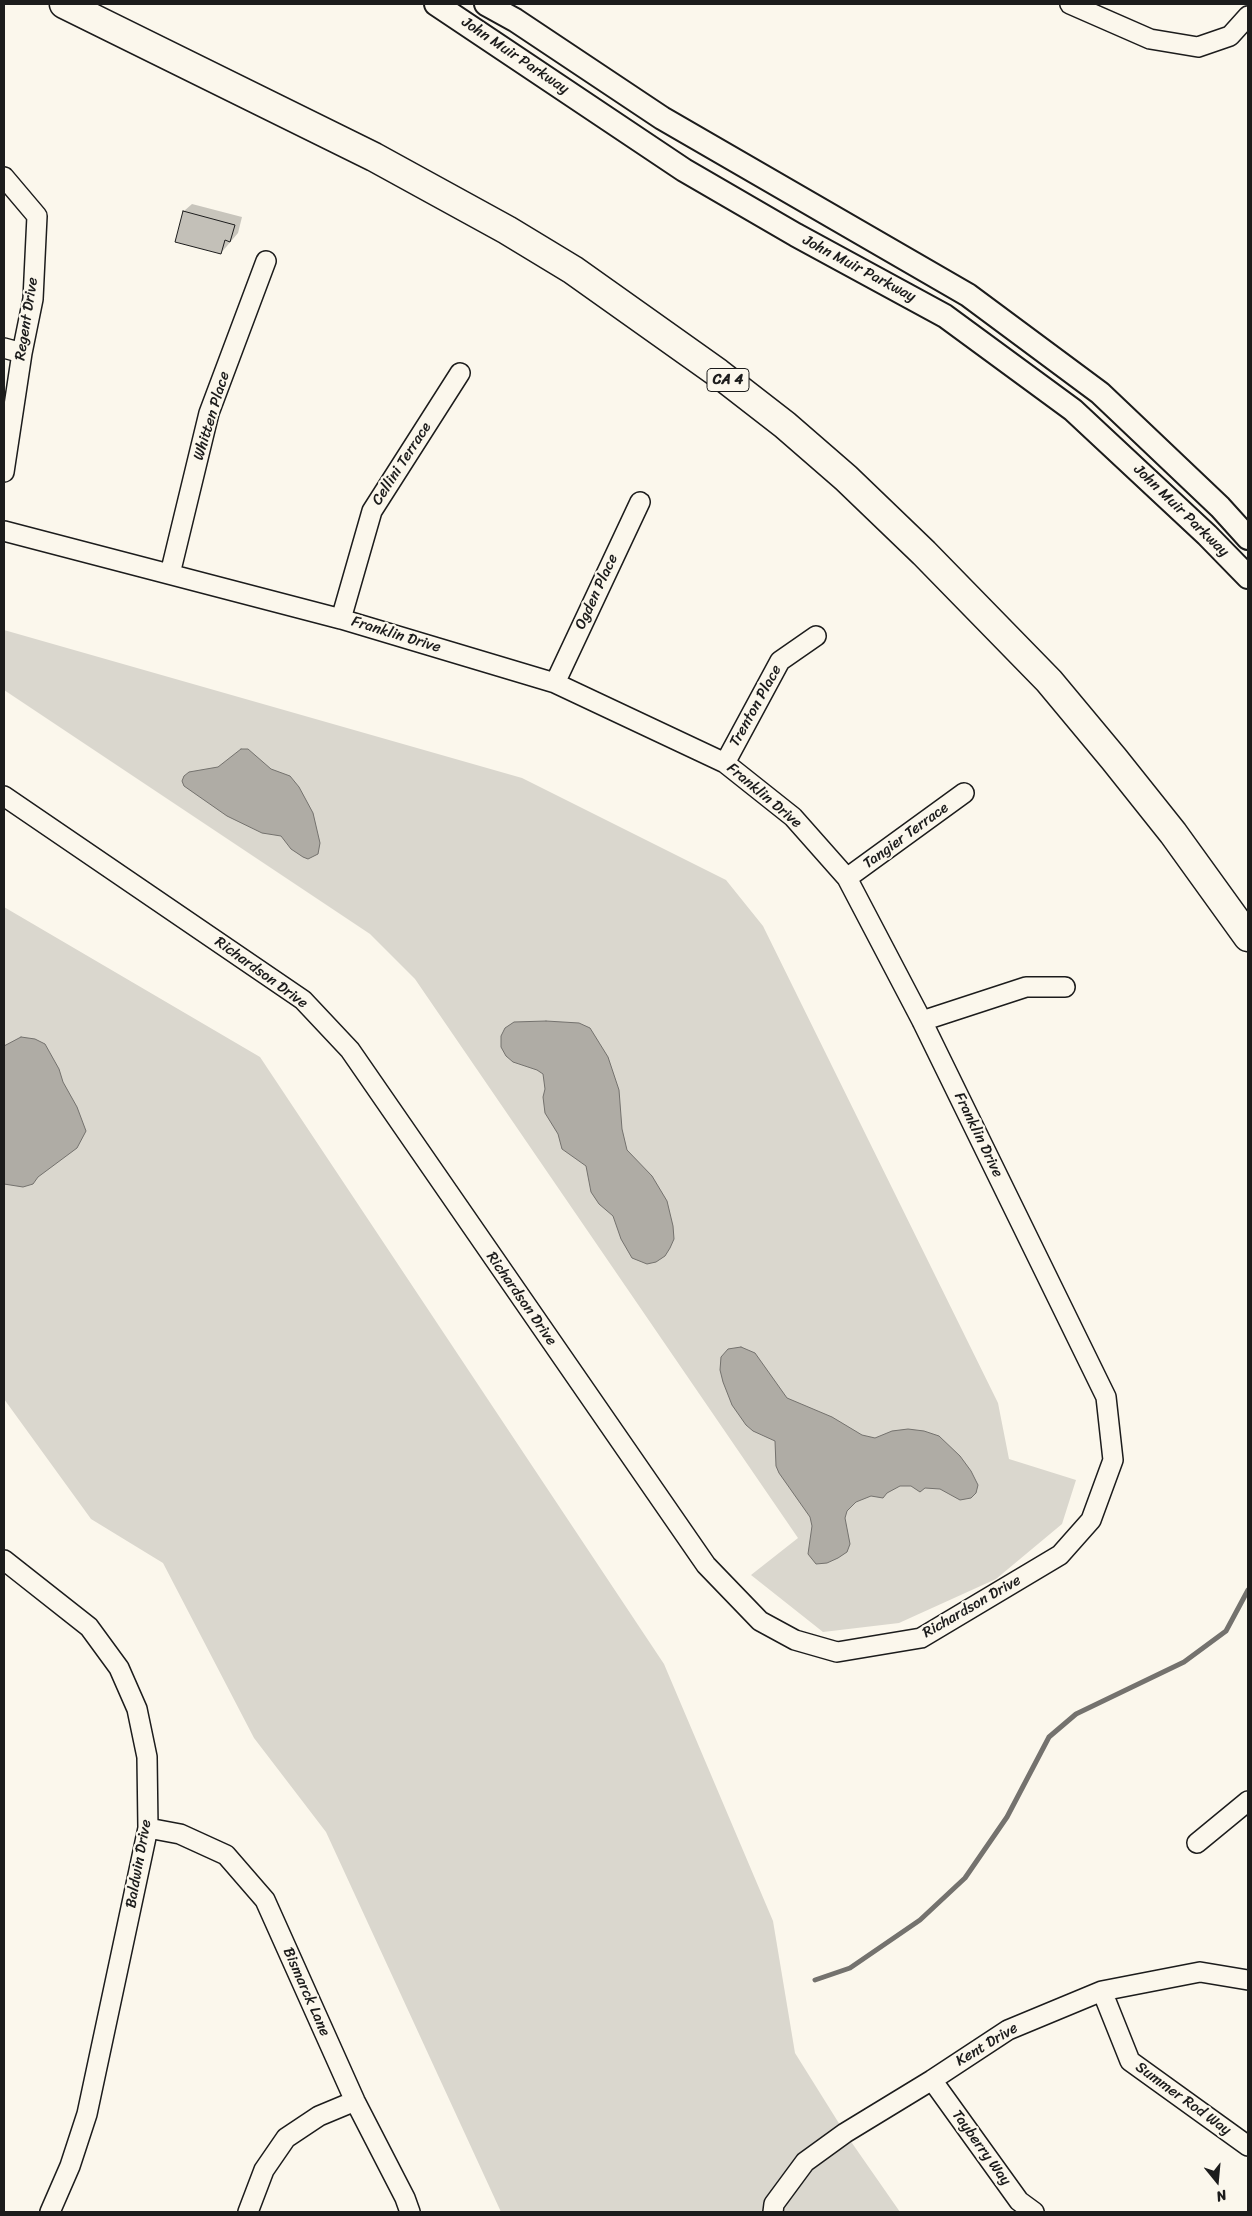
<!DOCTYPE html>
<style>
body{margin:0}
#map{position:relative;width:1252px;height:2216px;overflow:hidden;background:#fbf7ec;font-family:Sriracha,sans-serif}
canvas{display:block}
.frame{position:absolute;inset:0;border:5px solid #1c1c1c;pointer-events:none}
.north{position:absolute;left:1192px;top:2156px;width:50px;height:50px;-webkit-text-stroke:4px #fbf7ec;paint-order:stroke;rotate:163deg;font-size:14px;font-weight:700;line-height:20px;text-align:center;color:#1c1c1c}
.north::after{content:'';display:block;margin:auto;width:18px;height:22px;background:#1c1c1c;clip-path:polygon(50% 0,100% 100%,50% 72%,0 100%)}
</style>
<div id="map">
<canvas width="1252" height="2216"></canvas>
<div class="frame"></div>
<div class="north">N</div>
</div>
<script>
const g = document.querySelector('canvas').getContext('2d');
g.lineJoin = 'round';
function fillPath(path, color) { g.fillStyle = color; g.fill(path, 'evenodd'); }
const toPath = rows => new Path2D(rows.map(r => 'M' + r).join(''));
function stroke(path, color, width, dash) { g.strokeStyle = color; g.lineWidth = width; g.lineCap = dash ? 'butt' : 'round'; g.setLineDash(dash || []); g.stroke(path); }
function label(font, color, halo, rows, align = 'center') {
  g.font = font + ' Sriracha,sans-serif'; g.lineWidth = 4.5; g.setLineDash([]); g.textBaseline = 'middle'; g.strokeStyle = halo; g.fillStyle = color; for (const [text, x, y, turn = 0] of rows) {
    g.save(); g.translate(x, y); g.rotate((+turn || 0) * Math.PI / 180); g.textAlign = isNaN(turn) ? turn : align; if (halo) g.strokeText(text, 0, 0); g.fillText(text, 0, 0); g.restore();
  }
}
const green = toPath([
 [4,630,522,778,726,880,763,926,998,1403,1009,1459,1076,1480,1062,1524,996,1579,899,1623,823,1632,751,1575,798,1538,415,979,370,934,4,690],
 [4,907,260,1057,664,1664,773,1921,795,2053,845,2133,900,2212,501,2212,326,1832,254,1738,163,1563,91,1519,4,1399]
]);
const water = toPath([
 [241,749,248,749,271,769,290,776,299,787,313,813,320,843,318,854,308,859,303,857,291,849,281,836,262,833,227,816,184,786,182,781,184,776,189,772,218,767,241,749],
 [546,1021,579,1023,590,1028,608,1057,619,1090,622,1129,627,1150,652,1176,667,1201,673,1226,674,1239,670,1248,665,1256,656,1262,647,1264,632,1258,621,1239,613,1216,599,1204,591,1192,586,1166,562,1149,558,1134,545,1113,543,1097,545,1089,543,1074,537,1070,513,1062,506,1056,501,1047,501,1036,505,1028,514,1022,546,1021],
 [21,1037,35,1039,45,1044,59,1069,63,1082,77,1107,86,1131,77,1148,38,1177,33,1184,23,1187,4,1184,4,1046,21,1037],
 [741,1347,755,1353,787,1398,832,1417,862,1435,875,1438,892,1431,908,1429,924,1431,939,1436,960,1456,971,1471,978,1485,976,1493,971,1498,960,1500,940,1489,925,1488,920,1492,911,1486,900,1486,887,1493,883,1498,871,1496,856,1502,847,1511,845,1518,850,1544,847,1552,838,1558,827,1563,816,1564,808,1554,812,1526,810,1517,779,1473,776,1466,775,1441,753,1431,746,1425,732,1405,723,1382,720,1370,721,1357,728,1349,741,1347]
]);
const shadow = toPath([
 [192,204,242,217,238,233,221,253,184,211]
]);
const stream = toPath([
 [815,1980,850,1968,920,1920,965,1878,1007,1817,1049,1737,1076,1714,1184,1662,1226,1631,1248,1590]
]);
const building = toPath([
 [183,211,235,225,230,242,225,240,221,254,175,242,183,211]
]);
const minor = toPath([
 [1070,4,1150,39,1198,47,1230,36,1248,16],
 [4,177,37,216,33,299,22,353,4,472],
 [4,348,22,353],
 [4,531,341,619,555,683,725,763,793,817,847,878,922,1021,1106,1397,1113,1460,1091,1520,1060,1555,921,1638,837,1652,795,1640,760,1621,706,1565,350,1050,303,1000,4,796],
 [170,574,209,413,266,261],
 [341,619,372,511,460,373],
 [555,683,640,502],
 [725,763,780,661,816,636],
 [847,878,964,793],
 [922,1021,1026,987,1065,987],
 [4,1560,89,1627,119,1668,137,1709,147,1757,148,1828,87,2114,70,2166,50,2212],
 [148,1828,180,1834,226,1855,265,1900,355,2101,405,2198,410,2212],
 [1197,1843,1248,1801],
 [1102,1991,1130,2061,1248,2146],
 [932,2080,1019,2201,1034,2212],
 [248,2212,264,2170,286,2138,319,2116,355,2101],
 [773,2212,774,2204,805,2162,845,2133,932,2080,1008,2030,1102,1991,1200,1972,1248,1980]
]);
const tertiary = toPath([
 [436,4,684,170,796,235,945,316,1073,410,1207,535,1248,577],
 [486,4,515,20,662,118,968,295,1100,393,1220,507,1248,538]
]);
const trunk = toPath([
 [64,4,374,157,507,230,573,270,718,373,785,425,846,478,924,553,1049,681,1114,759,1173,833,1248,937]
]);
const shields = [
 [728,380,42]
];
const shieldNames = [
 ["CA 4",728,380]
];
const streetNames = [
 ["John Muir Parkway",515,56,34],
 ["John Muir Parkway",859,269,28],
 ["Regent Drive",27,319,-81],
 ["Whitten Place",212,416,-73],
 ["Cellini Terrace",402,464,-57],
 ["John Muir Parkway",1181,511,44],
 ["Ogden Place",597,592,-65],
 ["Franklin Drive",396,635,17],
 ["Trenton Place",756,706,-61],
 ["Franklin Drive",764,796,40],
 ["Tangier Terrace",906,836,-36],
 ["Richardson Drive",261,973,36],
 ["Franklin Drive",978,1135,64],
 ["Richardson Drive",521,1299,55],
 ["Richardson Drive",972,1607,-30],
 ["Baldwin Drive",139,1864,-80],
 ["Bismarck Lane",306,1992,66],
 ["Kent Drive",987,2045,-31],
 ["Summer Rod Way",1183,2099,36],
 ["Tayberry Way",981,2148,54]
];
fillPath(green, '#dad7ce');
fillPath(water, '#afaca5');
stroke(water, '#74726e', 1);
fillPath(shadow, '#0003');
stroke(stream, '#74726e', 5);
fillPath(building, '#c3c0b8');
stroke(building, '#1c1c1c', 1);
stroke(minor, '#1c1c1c', 22);
stroke(tertiary, '#1c1c1c', 26);
stroke(trunk, '#1c1c1c', 31);
stroke(minor, '#fbf7ec', 19);
stroke(tertiary, '#fbf7ec', 22);
stroke(trunk, '#fbf7ec', 28);
for (const [x, y, w] of shields) { const box = new Path2D(); box.roundRect(x - w / 2, y - 11.5, w, 23, 4); g.fillStyle = '#fbf7ec'; g.fill(box); stroke(box, '#1c1c1c', 1); }
label('bold 14px', '#1c1c1c', null, shieldNames);
label('15px', '#1c1c1c', '#fbf7ec', streetNames);
</script>
